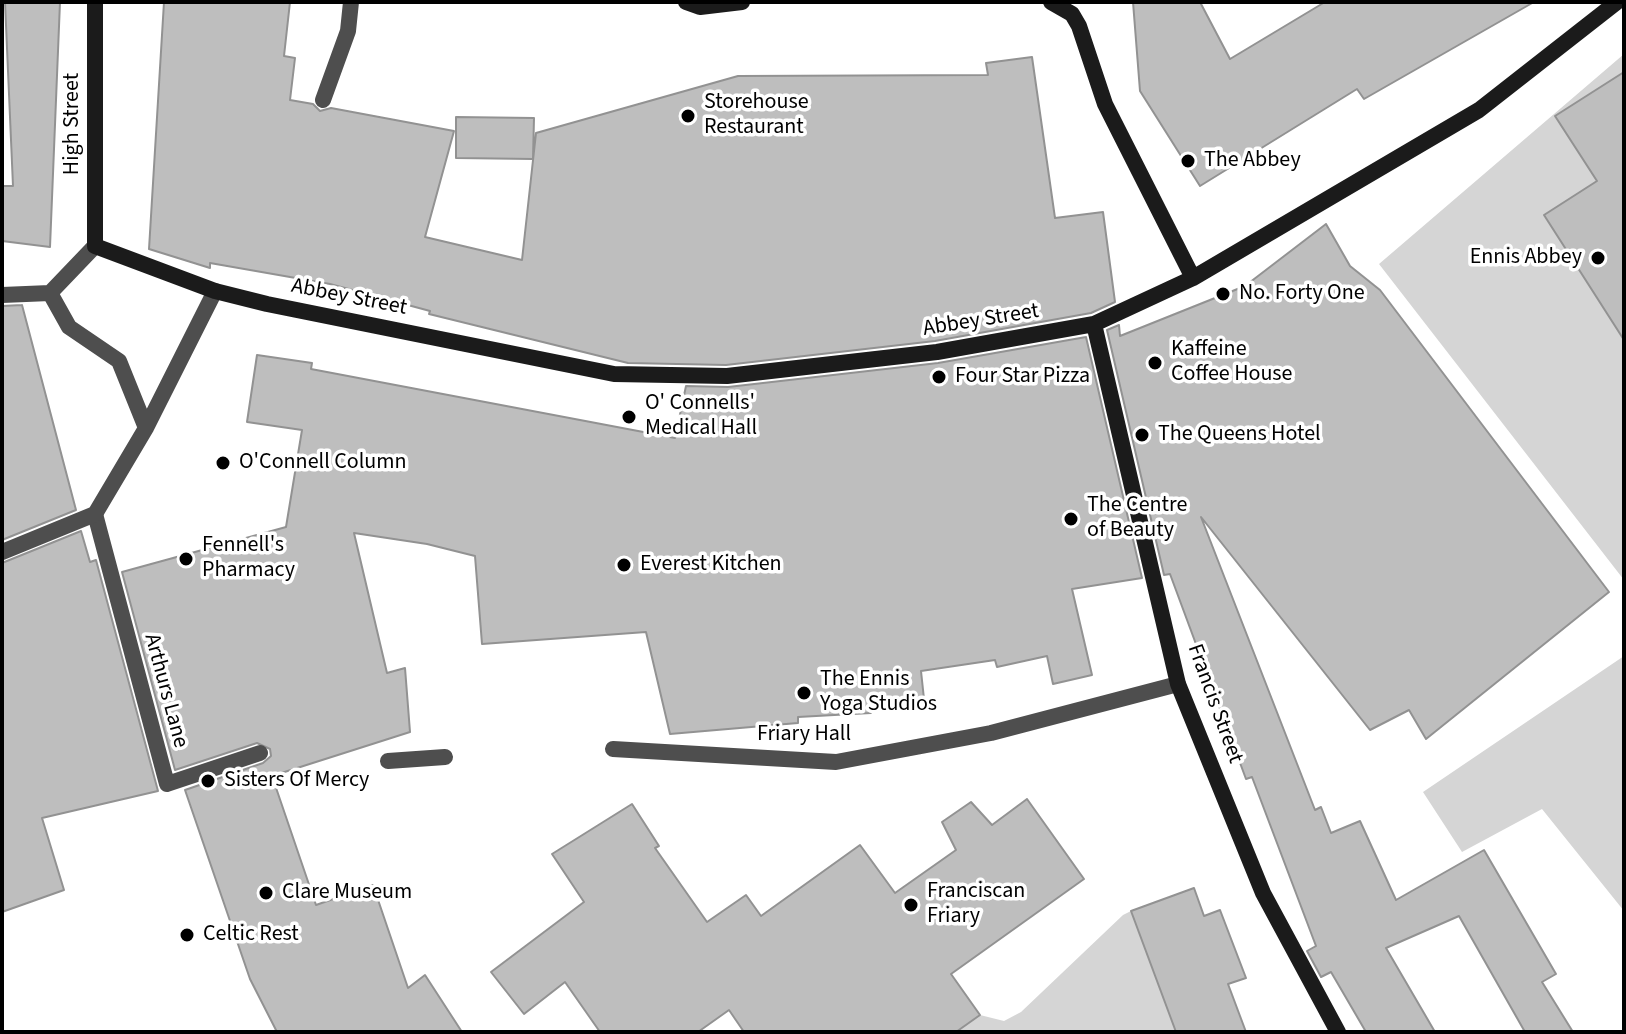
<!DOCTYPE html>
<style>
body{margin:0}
#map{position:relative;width:1626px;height:1034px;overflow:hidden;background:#fff;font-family:"Source Sans 3",sans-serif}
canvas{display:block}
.frame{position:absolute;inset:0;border:4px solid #000;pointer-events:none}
</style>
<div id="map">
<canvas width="1626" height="1034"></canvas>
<div class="frame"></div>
</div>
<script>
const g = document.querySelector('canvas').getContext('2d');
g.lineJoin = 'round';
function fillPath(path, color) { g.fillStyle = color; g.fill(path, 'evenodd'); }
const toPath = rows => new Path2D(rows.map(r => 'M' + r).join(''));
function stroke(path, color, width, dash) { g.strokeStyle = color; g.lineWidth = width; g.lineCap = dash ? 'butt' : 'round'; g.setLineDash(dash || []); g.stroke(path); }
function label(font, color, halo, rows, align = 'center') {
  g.font = font + ' "Source Sans 3",sans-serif'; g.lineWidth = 7; g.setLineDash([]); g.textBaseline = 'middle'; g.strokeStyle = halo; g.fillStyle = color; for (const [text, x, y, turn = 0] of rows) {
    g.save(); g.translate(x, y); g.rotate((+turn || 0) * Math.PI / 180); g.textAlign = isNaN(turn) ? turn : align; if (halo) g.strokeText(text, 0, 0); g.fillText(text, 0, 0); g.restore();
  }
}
const green = toPath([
 [1624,54,1624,580,1379,264],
 [1624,656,1624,911,1542,809,1462,852,1423,792],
 [1131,911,1176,1032,956,1032,980,1015,1004,1021,1021,1012,1123,915]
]);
const building = toPath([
 [5,2,60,2,50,247,2,241,2,186,13,186,5,2],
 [164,2,290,2,284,56,295,58,290,100,313,104,320,111,331,108,454,131,425,237,522,260,536,133,738,76,988,75,986,63,1032,57,1055,218,1103,212,1115,302,1091,313,935,341,726,365,628,363,429,314,430,311,330,284,210,263,210,268,149,249,164,2],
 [1133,2,1200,2,1230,59,1325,2,1534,2,1364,99,1357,89,1200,186,1140,91,1133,2],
 [1624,72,1624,340,1544,215,1597,181,1555,116,1624,72],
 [456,117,534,118,533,159,456,158,456,117],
 [1326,224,1350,266,1380,290,1609,592,1426,739,1409,710,1370,730,1201,517,1315,810,1321,807,1331,833,1360,821,1396,900,1484,850,1556,974,1542,982,1573,1032,1525,1032,1459,916,1386,948,1435,1032,1366,1032,1331,972,1321,977,1307,951,1316,946,1252,777,1246,779,1170,574,1164,575,1107,330,1119,325,1120,336,1245,286,1326,224],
 [22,305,76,510,2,540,2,306,22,305],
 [1086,337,1142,578,1072,589,1092,675,1053,684,1047,656,997,667,995,660,921,671,924,699,871,704,871,713,798,717,798,723,670,734,646,632,482,644,475,556,427,544,354,533,387,673,405,668,410,732,272,776,316,905,373,885,408,988,425,975,462,1032,277,1032,250,979,185,790,263,763,271,756,270,749,257,743,175,770,122,572,286,527,302,430,247,422,257,355,312,363,311,369,675,438,686,386,728,387,938,363,1086,337],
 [81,531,90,562,96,560,158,791,42,818,64,890,2,912,2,563,81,531],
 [1027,799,1084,879,951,974,980,1015,956,1032,744,1032,729,1010,698,1032,600,1032,565,982,524,1014,491,972,584,902,552,854,632,804,659,846,655,848,707,922,746,895,761,916,860,845,895,893,956,850,942,822,971,802,992,825,1027,799],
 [1194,888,1204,916,1220,910,1246,978,1228,984,1246,1032,1176,1032,1131,911,1194,888]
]);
const lane = toPath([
 [323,100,348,31,351,2],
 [95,514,167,784,260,753],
 [388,761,445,757]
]);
const street = toPath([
 [50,293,69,327,119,361,146,428],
 [50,293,95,246],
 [2,295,50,293],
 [2,552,95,514,146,428,215,291],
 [613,749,836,762,991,733,1178,684]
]);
const secondary = toPath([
 [95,2,95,246,215,291,267,304,614,374,727,376,937,352,1094,324,1193,278,1479,110,1617,2],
 [686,2,700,7,742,2],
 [1051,2,1072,14,1079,26,1105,104,1193,278],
 [1094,324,1178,684,1263,893,1338,1032]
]);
const markers = [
 [688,116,8,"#000"],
 [1188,161,8,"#000"],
 [1598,258,8,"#000"],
 [1223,294,8,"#000"],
 [1155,363,8,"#000"],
 [939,377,8,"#000"],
 [629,417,8,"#000"],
 [1142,435,8,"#000"],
 [223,463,8,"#000"],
 [1071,519,8,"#000"],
 [186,559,8,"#000"],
 [624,565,8,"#000"],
 [804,693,8,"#000"],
 [208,781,8,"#000"],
 [266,893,8,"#000"],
 [911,905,8,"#000"],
 [187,935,8,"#000"]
];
const poiNames = [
 ["Storehouse",704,103],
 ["Restaurant",704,128],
 ["The Abbey",1204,161],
 ["Ennis Abbey",1582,258,"right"],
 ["No. Forty One",1239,294],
 ["Kaffeine",1171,350],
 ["Coffee House",1171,375],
 ["Four Star Pizza",955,377],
 ["O' Connells'",645,404],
 ["Medical Hall",645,429],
 ["The Queens Hotel",1158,435],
 ["O'Connell Column",239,463],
 ["The Centre",1087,506],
 ["of Beauty",1087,531],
 ["Fennell's",202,546],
 ["Pharmacy",202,571],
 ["Everest Kitchen",640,565],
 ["The Ennis",820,680],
 ["Yoga Studios",820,705],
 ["Sisters Of Mercy",224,781],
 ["Franciscan",927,892],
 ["Friary",927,917],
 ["Clare Museum",282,893],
 ["Celtic Rest",203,935]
];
const streetNames = [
 ["High Street",73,124,-90],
 ["Abbey Street",349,298,11],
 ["Abbey Street",981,321,-9],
 ["Arthurs Lane",165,691,75],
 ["Francis Street",1214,704,70],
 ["Friary Hall",804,735]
];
fillPath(green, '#d5d5d5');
fillPath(building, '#bebebe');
stroke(building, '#929292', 2);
stroke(lane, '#4e4e4e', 16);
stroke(street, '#4e4e4e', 16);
stroke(secondary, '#1b1b1b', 16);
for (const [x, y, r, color] of markers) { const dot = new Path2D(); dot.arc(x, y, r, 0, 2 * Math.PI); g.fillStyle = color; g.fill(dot); stroke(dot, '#fff', 3); }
label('22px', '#000', '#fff', poiNames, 'left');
label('22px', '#000', '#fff', streetNames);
</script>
